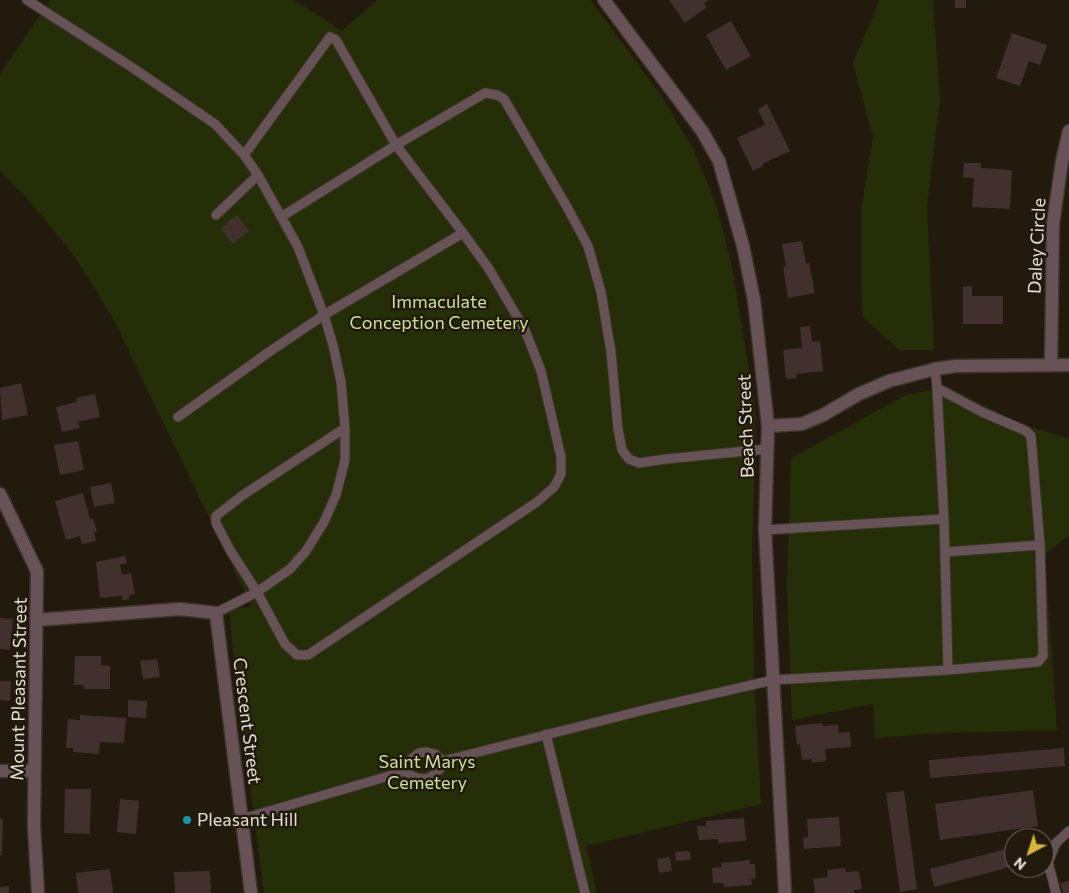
<!DOCTYPE html>
<style>
body{margin:0}
#map{position:relative;width:1069px;height:893px;overflow:hidden;background:#221b0d;font-family:Commissioner,sans-serif}
canvas{display:block}
.north{position:absolute;left:1004px;top:828px;width:50px;height:50px;box-sizing:border-box;background:#221b0d;border:1px solid #6f695d;border-radius:50%;rotate:220deg;font-size:14px;font-weight:700;line-height:20px;text-align:center;color:#e2ded4}
.north::after{content:'';display:block;margin:auto;width:18px;height:22px;background:#d6b534;clip-path:polygon(50% 0,100% 100%,50% 72%,0 100%)}
</style>
<div id="map">
<canvas width="1069" height="893"></canvas>
<div class="north">N</div>
</div>
<script>
const g = document.querySelector('canvas').getContext('2d');
g.lineJoin = 'round';
function fillPath(path, color) { g.fillStyle = color; g.fill(path, 'evenodd'); }
const toPath = rows => new Path2D(rows.map(r => 'M' + r).join(''));
function stroke(path, color, width, dash) { g.strokeStyle = color; g.lineWidth = width; g.lineCap = dash ? 'butt' : 'round'; g.setLineDash(dash || []); g.stroke(path); }
function label(font, color, halo, rows, align = 'center') {
  g.font = font + ' Commissioner,sans-serif'; g.lineWidth = 5; g.setLineDash([]); g.textBaseline = 'middle'; g.strokeStyle = halo; g.fillStyle = color; for (const [text, x, y, turn = 0] of rows) {
    g.save(); g.translate(x, y); g.rotate((+turn || 0) * Math.PI / 180); g.textAlign = isNaN(turn) ? turn : align; if (halo) g.strokeText(text, 0, 0); g.fillText(text, 0, 0); g.restore();
  }
}
const green = toPath([
 [50,0,294,0,342,31,377,0,591,0,662,97,694,150,717,207,732,267,755,406,756,434,752,555,753,609,754,678,761,804,586,846,597,893,264,893,233,652,229,609,252,607,113,318,73,254,25,196,0,172,0,74],
 [880,0,933,0,940,99,927,205,934,350,899,350,863,317,861,283,861,211,873,137,853,63],
 [948,387,1021,424,1069,438,1069,535,1045,554,1057,730,942,733,875,738,873,704,792,720,787,588,791,458,906,395]
]);
const building = toPath([
 [669,0,709,0,704,3,707,7,685,23],
 [955,0,966,0,966,8,955,8],
 [731,21,751,56,726,70,706,35],
 [1012,33,1047,45,1040,65,1029,61,1020,86,996,78],
 [767,104,790,151,762,164,763,166,753,171,737,138,765,125,758,109],
 [964,163,981,163,981,168,1012,170,1010,209,972,207,974,178,963,177],
 [237,215,249,231,233,244,221,228],
 [802,241,806,264,809,263,815,293,788,298,783,266,786,266,782,244],
 [972,286,972,296,1003,296,1003,324,963,324,963,287],
 [810,326,812,342,820,341,823,371,796,374,797,378,786,379,783,350,802,348,800,327],
 [21,383,28,415,2,420,0,388],
 [95,394,100,417,78,422,80,428,62,432,56,407,77,402,76,398],
 [78,441,84,470,60,475,54,445],
 [111,483,115,503,94,507,90,487],
 [83,493,90,519,93,518,97,532,94,532,96,541,82,544,80,536,66,540,55,501],
 [125,556,127,563,120,565,122,575,131,573,135,594,129,595,129,599,122,600,122,596,100,598,96,562],
 [0,618,13,619,10,650,0,649],
 [75,656,101,656,101,665,110,666,110,689,84,689,84,685,74,685],
 [157,659,160,677,143,679,140,661],
 [0,681,11,681,10,701,0,700],
 [128,700,147,701,146,718,128,717],
 [80,715,126,718,124,743,100,742,99,754,73,752,73,748,66,748,68,719,80,720],
 [822,723,823,726,838,725,839,733,850,732,851,747,825,749,826,761,812,763,812,759,802,760,800,744,797,745,795,726],
 [1064,748,1065,766,930,778,929,760],
 [65,789,91,789,90,834,64,833],
 [1033,790,1038,826,940,840,935,804],
 [904,791,917,889,900,892,886,793],
 [120,799,139,801,136,834,117,832],
 [839,817,841,846,804,849,803,838,808,837,807,819],
 [744,818,746,841,718,843,718,839,699,840,697,826,706,826,706,821],
 [0,819,3,819,2,855,0,855],
 [1014,847,1014,866,934,887,930,869],
 [690,851,691,860,676,861,675,852],
 [670,857,672,871,659,873,657,859],
 [750,860,750,864,755,864,756,879,751,879,752,885,724,887,723,883,713,883,712,868,722,867,721,863],
 [845,868,846,872,859,871,862,889,854,890,854,893,815,893,813,879,828,877,827,870],
 [110,869,113,893,78,893,76,873],
 [210,871,211,893,175,893,174,872],
 [1069,881,1069,893,1063,893,1060,883],
 [9,886,9,893,0,893,0,887]
]);
const service = toPath([
 [27,0,133,68,215,124,244,155],
 [216,215,258,175,244,155,330,37,336,40,396,145,463,233,324,315,298,247,258,175],
 [281,217,396,145,485,93,497,95,504,99,567,207,588,246,601,292,611,352,618,429,622,450,629,459,639,463,666,459,767,449],
 [935,369,937,388,982,412,1026,431,1031,436,1040,545],
 [937,388,944,519],
 [178,417,269,352,324,315,333,345,341,382,345,428,345,460,336,495,324,522,306,551,290,569,257,592,285,644,297,655,308,655,537,502,554,487,561,474,561,457,541,371,525,330,489,269,463,233],
 [765,530,944,519,948,670,1038,662,1043,656,1040,545,945,552],
 [216,613,257,592,230,550,216,523,216,516,243,495,345,428],
 [546,734,585,893],
 [443,761,652,708,773,680,948,670],
 [406,771,411,759,419,753,426,752,435,754,443,761],
 [406,771,413,777,423,779,431,777,442,767,443,761],
 [242,819,406,771],
 [1056,893,1048,862,1056,843,1069,831]
]);
const minor = toPath([
 [1051,365,1053,224,1062,161,1069,131],
 [0,494,37,571,34,826,38,893],
 [37,620,180,609,216,613,251,893],
 [0,771,34,771]
]);
const tertiary = toPath([
 [604,0,702,131,719,161,743,246,754,300,768,426,765,530,785,893],
 [768,426,802,424,823,415,859,394,889,381,935,369,956,366,1069,365]
]);
const markers = [
 [187,820,5,"#0f9aa8"]
];
const streetNames = [
 ["Daley Circle",1037,246,-87],
 ["Beach Street",746,426,-92],
 ["Mount Pleasant Street",19,689,-89],
 ["Crescent Street",247,721,83]
];
const parkNames = [
 ["Immaculate",439,302],
 ["Conception Cemetery",439,323],
 ["Saint Marys",427,762],
 ["Cemetery",427,783]
];
const poiNames = [
 ["Pleasant Hill",197,820]
];
fillPath(green, '#242f07');
fillPath(building, '#42302f');
stroke(service, '#3d3629', 11);
stroke(minor, '#3d3629', 15);
stroke(tertiary, '#3d3629', 15);
stroke(service, '#675357', 9);
stroke(minor, '#675357', 12);
stroke(tertiary, '#675357', 12);
for (const [x, y, r, color] of markers) { const dot = new Path2D(); dot.arc(x, y, r, 0, 2 * Math.PI); g.fillStyle = color; g.fill(dot); stroke(dot, '#221b0d', 2); }
label('18px', '#e2ded4', '#221b0d', streetNames);
label('18px', '#c9e09c', '#221b0d', parkNames);
label('18px', '#e2ded4', '#221b0d', poiNames, 'left');
</script>
